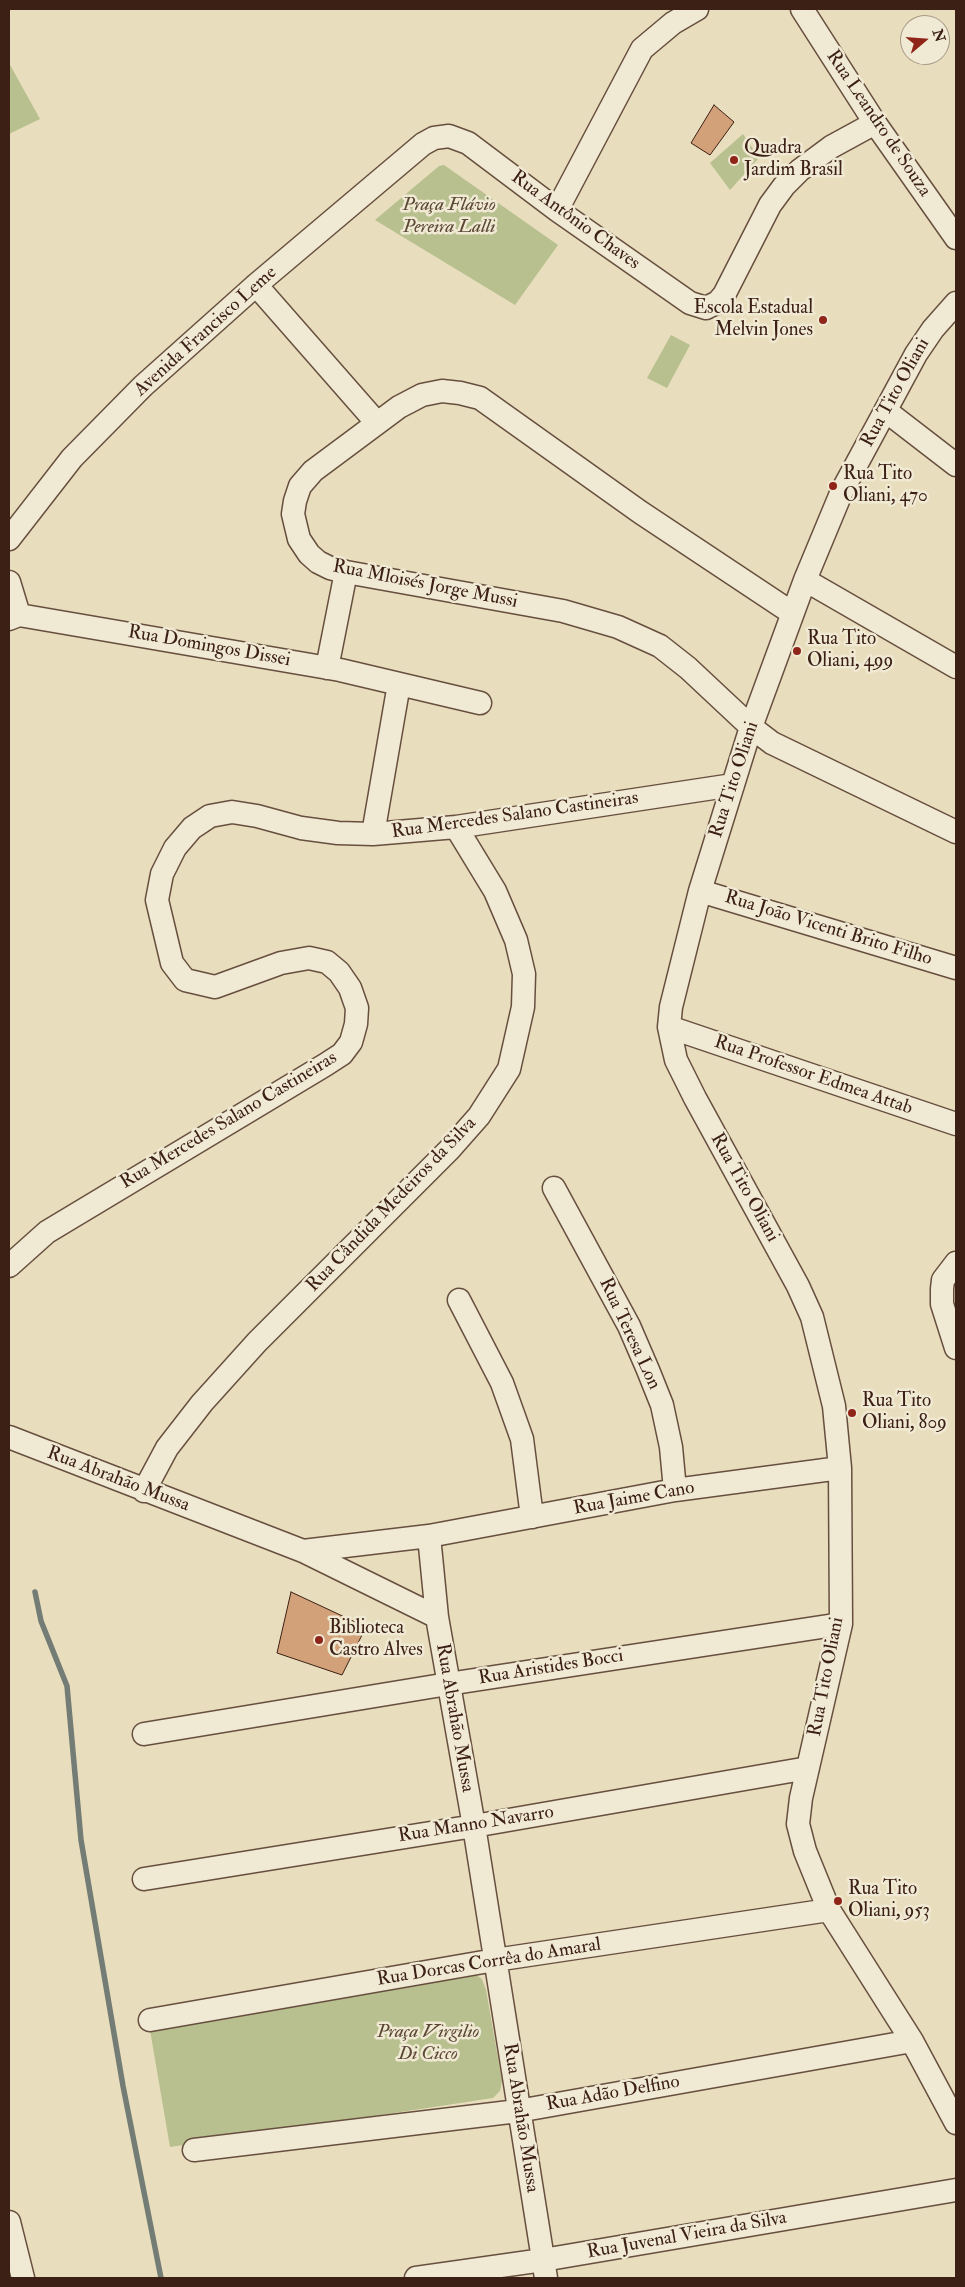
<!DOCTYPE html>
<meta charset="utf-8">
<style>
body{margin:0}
#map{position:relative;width:965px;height:2287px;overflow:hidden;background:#e8ddbc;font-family:"IM FELL Double Pica",serif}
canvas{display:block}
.frame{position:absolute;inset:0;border:10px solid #3c2015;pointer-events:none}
.north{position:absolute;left:900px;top:15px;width:50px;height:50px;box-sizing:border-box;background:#f0e9d3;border:1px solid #a89987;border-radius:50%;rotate:72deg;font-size:14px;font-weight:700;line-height:20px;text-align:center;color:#3c2015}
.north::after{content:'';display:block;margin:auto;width:18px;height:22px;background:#8f2418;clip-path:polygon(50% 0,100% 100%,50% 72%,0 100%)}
</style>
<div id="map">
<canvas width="965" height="2287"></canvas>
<div class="frame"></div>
<div class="north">N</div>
</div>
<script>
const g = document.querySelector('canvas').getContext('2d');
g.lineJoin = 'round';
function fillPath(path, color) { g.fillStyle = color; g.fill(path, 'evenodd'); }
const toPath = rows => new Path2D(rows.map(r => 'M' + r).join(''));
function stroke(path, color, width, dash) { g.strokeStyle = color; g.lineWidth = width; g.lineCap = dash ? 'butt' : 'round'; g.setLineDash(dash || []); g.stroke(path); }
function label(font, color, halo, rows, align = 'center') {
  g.font = font + ' "IM FELL Double Pica",serif'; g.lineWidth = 5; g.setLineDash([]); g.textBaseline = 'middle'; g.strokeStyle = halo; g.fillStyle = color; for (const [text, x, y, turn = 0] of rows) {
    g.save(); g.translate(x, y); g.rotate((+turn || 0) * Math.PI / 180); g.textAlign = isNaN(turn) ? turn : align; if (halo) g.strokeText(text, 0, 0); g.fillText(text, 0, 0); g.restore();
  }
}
const green = toPath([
 [9,63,40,119,9,134],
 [743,134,759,158,730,190,710,163],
 [444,165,558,245,515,305,375,220,439,166],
 [671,335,690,345,667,388,647,378],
 [472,1972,482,1979,486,1990,502,2081,500,2091,493,2098,170,2147,150,2030]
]);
const stream = toPath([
 [35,1592,41,1621,67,1686,81,1840,123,2086,161,2278]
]);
const building = toPath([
 [714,105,734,122,710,155,691,143,714,105],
 [291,1592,366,1627,342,1675,277,1653,291,1592]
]);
const minor = toPath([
 [802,9,875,123,956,238],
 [557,210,642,49,673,23,697,9],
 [256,285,377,423],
 [956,303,933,329,916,354,842,491,805,580,751,727,700,891,671,1007,669,1027,676,1060,695,1098,798,1286,812,1317,834,1406,840,1468,841,1624,801,1798,798,1824,805,1851,829,1910,912,2041,956,2123],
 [886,411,956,465],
 [9,539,72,458,143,386,256,285,423,144,434,138,449,136,468,143,557,210,690,303,706,308,718,302,724,295,770,205,784,186,800,170,831,147,875,123],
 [805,580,956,667],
 [9,582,19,615],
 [792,613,640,512,480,398,460,393,442,391,422,395,399,407,313,471,300,486,295,501,293,514,299,539,309,554,318,562,330,568,346,572,563,611,618,627,660,646,688,668,751,727,772,743,956,832],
 [9,619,19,615,340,670,480,703],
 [327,668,346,572],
 [373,834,399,684],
 [700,891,956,968],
 [669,1027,956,1124],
 [554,1188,629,1326,648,1370,662,1405,671,1447,675,1490],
 [956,1263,943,1280,942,1289,942,1304,956,1348],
 [9,1266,47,1232,325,1065,342,1054,351,1042,356,1024,357,1008,350,988,339,972,327,962,309,958,281,963,215,987,185,980,172,963,157,900,162,874,175,848,192,828,210,816,232,812,257,816,301,828,338,833,373,834,409,831,456,827,733,785],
 [459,1300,502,1383,522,1439,532,1517],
 [9,1437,303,1551,437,1617,474,1826,546,2278],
 [144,1491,167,1448,202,1403,257,1342,449,1150,479,1116,509,1069,523,1007,524,974,516,940,495,891,456,827],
 [429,1536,437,1617],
 [303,1551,429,1536,675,1490,840,1468],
 [144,1734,448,1684,841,1624],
 [144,1879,474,1826,808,1768],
 [150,2020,495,1960,829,1910],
 [194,2150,518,2111,912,2041],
 [9,2222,23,2278],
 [416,2278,543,2260,956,2190]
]);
const markers = [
 [734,160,5,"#8f2418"],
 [823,320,5,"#8f2418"],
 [833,486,5,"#8f2418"],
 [797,651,5,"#8f2418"],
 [852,1413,5,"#8f2418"],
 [319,1640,5,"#8f2418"],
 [838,1901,5,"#8f2418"]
];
const streetNames = [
 ["Rua Leandro de Souza",878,124,56],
 ["Rua Antônio Chaves",575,221,36],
 ["Avenida Francisco Leme",206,332,-42],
 ["Rua Tito Oliani",896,393,-61],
 ["Rua Mloisés Jorge Mussi",425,585,11],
 ["Rua Domingos Dissei",209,647,10],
 ["Rua Tito Oliani",735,780,-72],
 ["Rua Mercedes Salano Castineiras",515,816,-8],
 ["Rua João Vicenti Brito Filho",828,929,17],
 ["Rua Professor Edmea Attab",813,1076,19],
 ["Rua Mercedes Salano Castineiras",229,1121,-31],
 ["Rua Tito Oliani",744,1188,61],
 ["Rua Cândida Medeiros da Silva",392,1205,-46],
 ["Rua Teresa Lon",629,1334,65],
 ["Rua Abrahão Mussa",118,1480,21],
 ["Rua Jaime Cano",634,1499,-10],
 ["Rua Aristides Bocci",551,1668,-9],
 ["Rua Tito Oliani",827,1677,-79],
 ["Rua Abrahão Mussa",454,1718,80],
 ["Rua Manno Navarro",476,1825,-9],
 ["Rua Dorcas Corrêa do Amaral",489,1963,-9],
 ["Rua Adão Delfino",613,2094,-10],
 ["Rua Abrahão Mussa",520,2118,81],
 ["Rua Juvenal Vieira da Silva",687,2236,-10]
];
const poiNames = [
 ["Quadra",744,149],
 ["Jardim Brasil",744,171],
 ["Escola Estadual",813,309,"right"],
 ["Melvin Jones",813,331,"right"],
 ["Rua Tito",843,475],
 ["Oliani, 470",843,497],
 ["Rua Tito",807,640],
 ["Oliani, 499",807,662],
 ["Rua Tito",862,1402],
 ["Oliani, 809",862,1424],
 ["Biblioteca",329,1629],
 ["Castro Alves",329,1651],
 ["Rua Tito",848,1890],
 ["Oliani, 953",848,1912]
];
const parkNames = [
 ["Praça Flávio",449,206],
 ["Pereira Lalli",449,228],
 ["Praça Virgilio",428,2033],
 ["Di Cicco",428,2055]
];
fillPath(green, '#b8c08f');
stroke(stream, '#737d76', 5.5);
fillPath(building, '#d2a179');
stroke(building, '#3c2015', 1);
stroke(minor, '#674f3f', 25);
stroke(minor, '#f0e9d3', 22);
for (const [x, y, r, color] of markers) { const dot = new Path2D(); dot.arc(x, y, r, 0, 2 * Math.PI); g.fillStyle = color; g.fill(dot); stroke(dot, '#f0e9d3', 2); }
label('19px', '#3c2015', '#f0e9d3', streetNames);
label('19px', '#3c2015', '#f0e9d3', poiNames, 'left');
label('italic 19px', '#5b4834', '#f0e9d3', parkNames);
</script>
